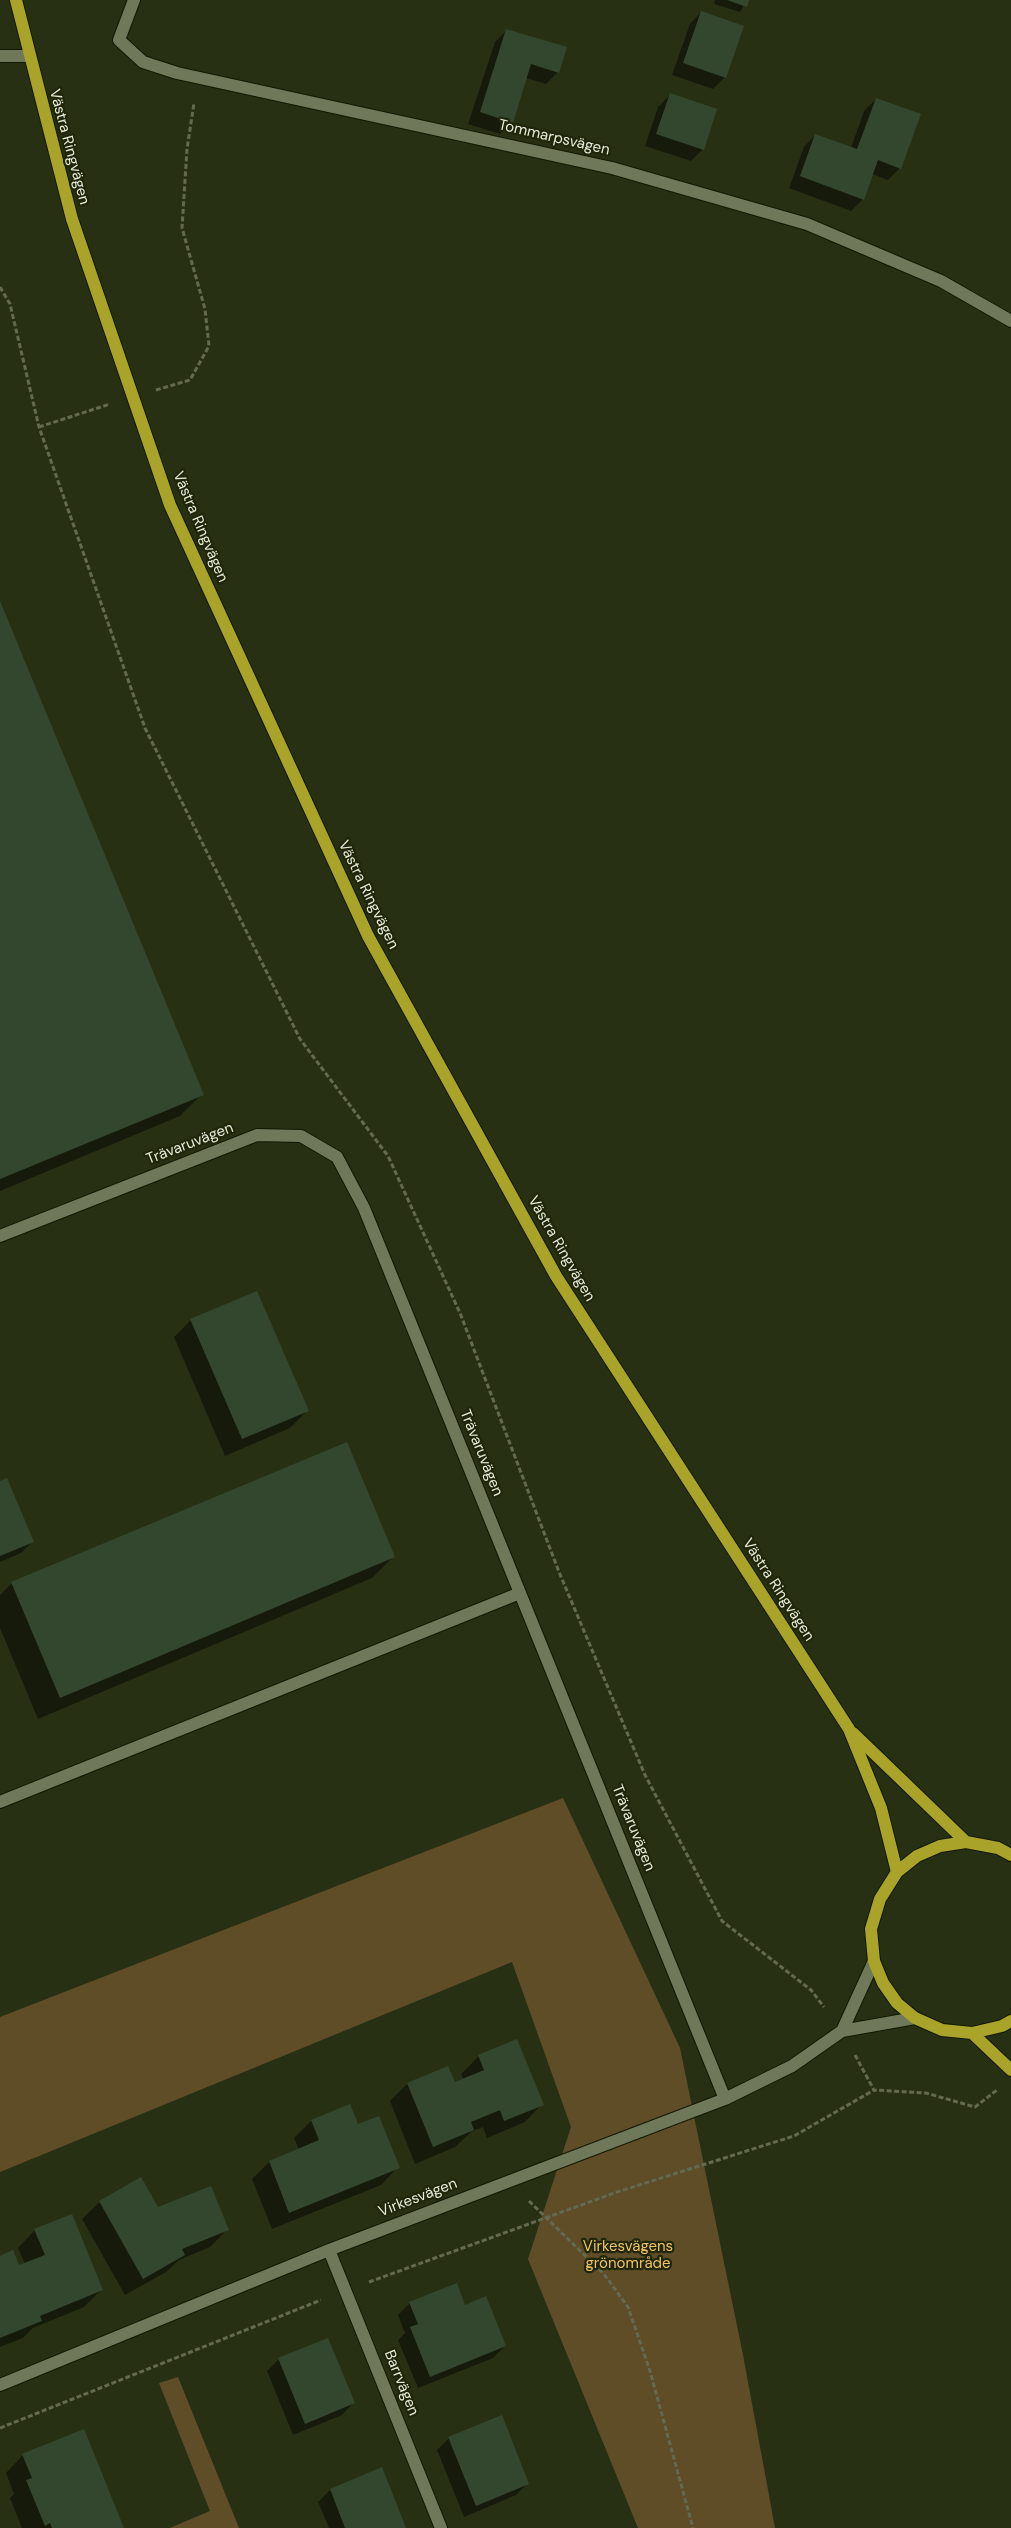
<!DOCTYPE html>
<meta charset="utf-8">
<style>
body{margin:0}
canvas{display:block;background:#283013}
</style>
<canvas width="1011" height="2528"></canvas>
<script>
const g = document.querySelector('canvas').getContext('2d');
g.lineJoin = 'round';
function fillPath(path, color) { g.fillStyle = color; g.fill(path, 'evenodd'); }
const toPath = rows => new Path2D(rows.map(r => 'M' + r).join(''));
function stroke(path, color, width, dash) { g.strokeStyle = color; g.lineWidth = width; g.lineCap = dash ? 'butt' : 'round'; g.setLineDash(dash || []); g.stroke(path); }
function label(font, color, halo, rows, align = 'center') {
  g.font = font + ' "DM Sans",sans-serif'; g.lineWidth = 4.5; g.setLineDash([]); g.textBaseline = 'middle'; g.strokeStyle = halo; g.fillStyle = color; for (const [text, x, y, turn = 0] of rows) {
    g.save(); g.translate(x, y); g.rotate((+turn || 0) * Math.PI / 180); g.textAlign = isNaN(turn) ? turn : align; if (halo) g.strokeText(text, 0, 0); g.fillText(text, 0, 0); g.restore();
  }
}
const green = toPath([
 [563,1798,680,2048,743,2355,775,2528,638,2528,528,2259,571,2127,512,1962,0,2172,0,2017],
 [178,2377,239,2528,170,2528,210,2511,159,2383]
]);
const shadow = toPath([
 [715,0,747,0,740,12,714,4],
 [701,12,725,77,713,89,672,75,690,24],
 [507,30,558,72,546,84,526,78,512,122,500,134,468,124,495,42],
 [670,95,703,149,691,161,645,146,658,107],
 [876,99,900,168,888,180,872,174,863,199,851,211,789,188,804,147,815,135,851,148,864,111],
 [0,604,202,1094,180,1116,0,1191],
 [191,1320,307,1411,290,1428,225,1456,174,1337],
 [0,1482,32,1542,21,1553,0,1562],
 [394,1556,372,1578,38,1719,0,1628,0,1595,12,1583],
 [479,2056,542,2104,525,2122,487,2138,483,2127,471,2132,455,2147,415,2164,390,2101,407,2084,447,2067,454,2084,464,2080,461,2074],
 [349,2106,357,2126,398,2167,381,2185,272,2229,252,2179,269,2162,299,2150,294,2138,311,2121],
 [100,2202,227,2230,210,2247,179,2260,166,2272,125,2295,82,2219],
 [35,2230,101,2290,84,2307,33,2328,23,2338,0,2347,0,2257,19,2266,25,2264,18,2248],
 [410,2303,465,2306,505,2346,493,2358,418,2388,398,2340,405,2333,398,2315],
 [279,2359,353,2403,342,2415,293,2435,267,2371],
 [449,2438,528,2483,516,2495,464,2517,437,2450],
 [23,2455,122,2528,22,2528,10,2498,14,2494,6,2473],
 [381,2469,405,2528,329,2528,318,2502,330,2490]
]);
const building = toPath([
 [727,0,749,0,747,7],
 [701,11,744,26,726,78,683,63],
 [506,29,567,47,559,73,531,64,513,123,480,112],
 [670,93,717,109,704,150,656,134],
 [876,98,921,114,901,169,878,160,864,200,800,176,815,134,857,149],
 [0,601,204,1095,0,1179],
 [257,1291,309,1411,242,1439,190,1319],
 [347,1442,395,1557,60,1698,11,1582],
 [7,1478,34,1542,0,1556,0,1481],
 [517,2039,544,2105,504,2121,500,2110,471,2122,474,2130,433,2147,407,2083,448,2066,455,2082,484,2070,478,2055],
 [350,2104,358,2124,379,2116,400,2168,289,2213,269,2161,319,2140,311,2120],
 [141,2177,158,2207,211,2186,229,2230,182,2249,185,2255,143,2279,99,2201],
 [72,2214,103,2290,40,2316,42,2321,0,2338,0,2256,13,2250,19,2265,45,2255,34,2229],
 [457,2283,465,2305,486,2296,506,2346,430,2377,410,2327,418,2324,409,2302],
 [328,2338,355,2403,305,2424,278,2358],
 [502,2415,529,2484,476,2506,448,2437],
 [84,2429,124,2528,52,2528,50,2523,45,2526,26,2480,32,2478,22,2454],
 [382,2467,406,2528,345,2528,330,2489]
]);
const path = toPath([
 [0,287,10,304,39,427,145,728,300,1039,388,1156,460,1313,559,1572,645,1775,722,1921,811,1990,824,2007],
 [156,390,190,380,209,346,205,309,182,228,187,149,194,103],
 [39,427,110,404],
 [855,2055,874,2090,926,2093,975,2107,997,2090],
 [529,2201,604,2274,628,2307,650,2371,693,2528],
 [369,2282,617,2192,794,2136,874,2090],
 [0,2428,321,2300]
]);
const minor = toPath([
 [134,0,119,40,143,62,177,73,612,168,807,224,941,281,1011,321],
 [0,56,28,56],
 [0,1236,257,1135,301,1136,337,1157,364,1208,725,2099],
 [0,1802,520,1593],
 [842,2031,874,1961],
 [329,2250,441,2528],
 [0,2385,329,2250,725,2099,792,2066,842,2031,915,2018]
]);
const major = toPath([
 [16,0,72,219,170,505,368,936,556,1276,849,1729,881,1808,897,1872],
 [853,1733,966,1842],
 [1011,1855,998,1848,966,1842,940,1846,917,1856,897,1872,880,1899,871,1929,874,1961,883,1983,897,2003,915,2018,942,2030,972,2033,1002,2026,1011,2021],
 [972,2033,1011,2070]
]);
const streetNames = [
 ["Tommarpsvägen",554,138,13],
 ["Västra Ringvägen",69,147,75],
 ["Västra Ringvägen",200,527,67],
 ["Västra Ringvägen",368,895,64],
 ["Trävaruvägen",190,1144,-21],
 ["Västra Ringvägen",561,1249,60],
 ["Trävaruvägen",481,1453,68],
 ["Västra Ringvägen",778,1590,57],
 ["Trävaruvägen",633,1828,68],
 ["Virkesvägen",418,2198,-21],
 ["Barrvägen",401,2383,68]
];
const parkNames = [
 ["Virkesvägens",628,2247],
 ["grönområde",628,2264]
];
fillPath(green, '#5f4d28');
fillPath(shadow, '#0007');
fillPath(building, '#33472f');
stroke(minor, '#111800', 14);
stroke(major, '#111800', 14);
stroke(path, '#636a51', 3, [5, 2.5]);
stroke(minor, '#6f7859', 12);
stroke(major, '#a9a32a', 12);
label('15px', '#e6ebda', '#1f2609', streetNames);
label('15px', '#f0c363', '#1f2609', parkNames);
</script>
